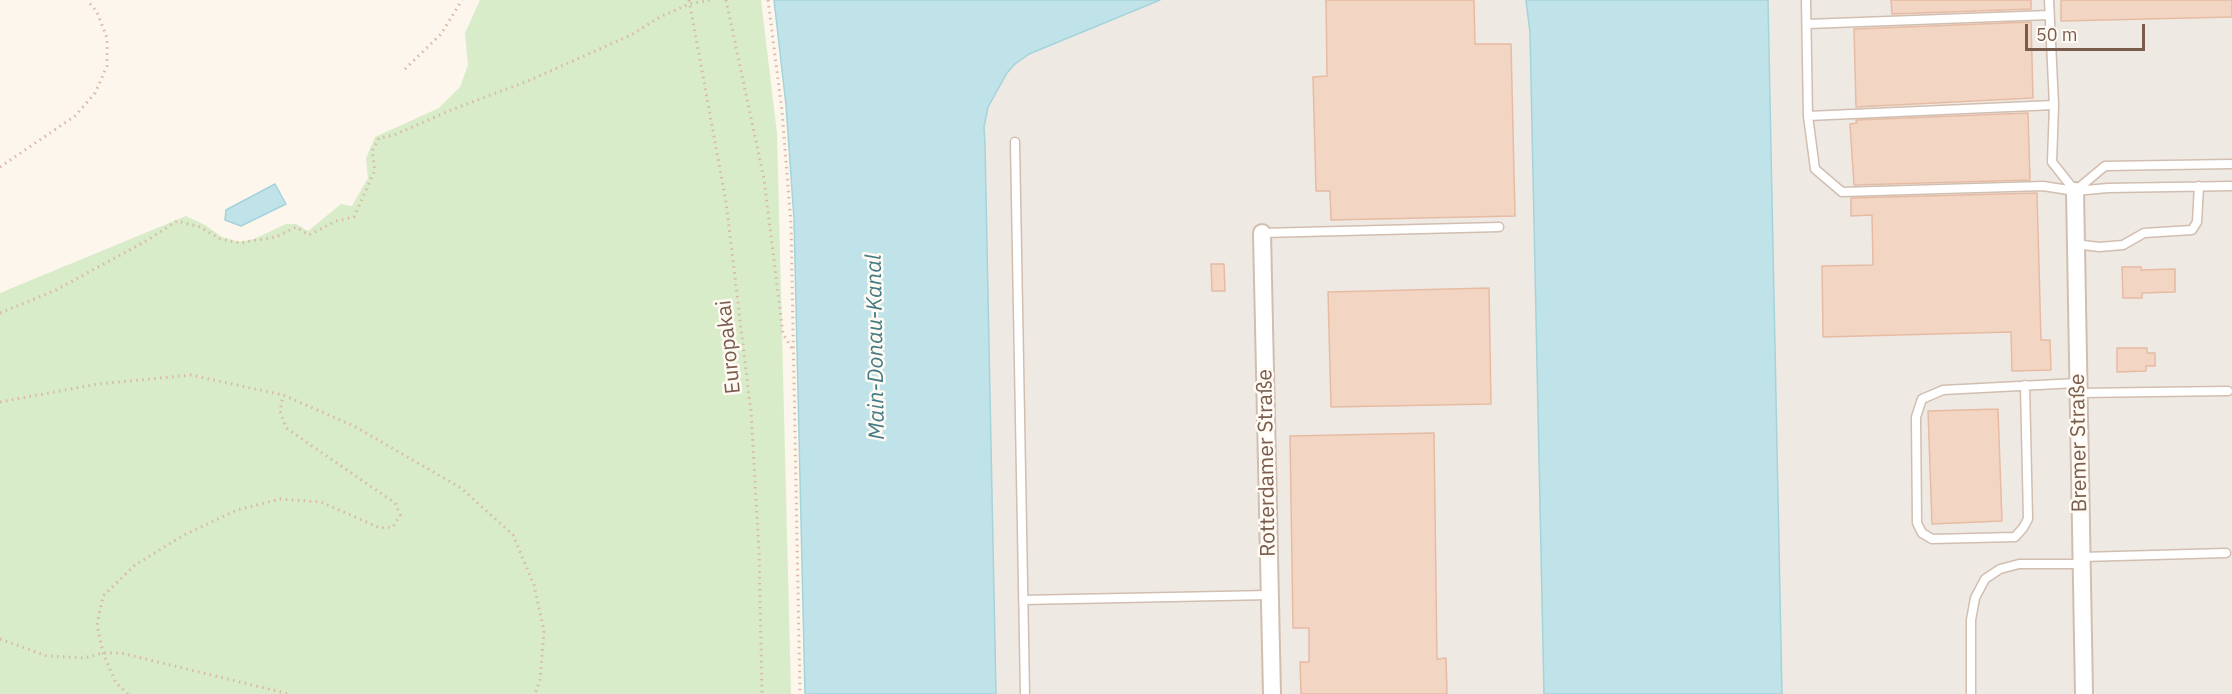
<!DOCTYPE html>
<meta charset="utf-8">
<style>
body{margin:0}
#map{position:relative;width:2232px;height:694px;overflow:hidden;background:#fdf6ec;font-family:"IBM Plex Sans",sans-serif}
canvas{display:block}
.scale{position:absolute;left:2025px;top:24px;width:120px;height:27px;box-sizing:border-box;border:3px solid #7a5c4d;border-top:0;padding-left:8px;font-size:18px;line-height:21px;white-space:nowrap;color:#7a5c4d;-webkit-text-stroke:4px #fffaf3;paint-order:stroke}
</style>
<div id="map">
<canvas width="2232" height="694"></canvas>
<div class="scale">50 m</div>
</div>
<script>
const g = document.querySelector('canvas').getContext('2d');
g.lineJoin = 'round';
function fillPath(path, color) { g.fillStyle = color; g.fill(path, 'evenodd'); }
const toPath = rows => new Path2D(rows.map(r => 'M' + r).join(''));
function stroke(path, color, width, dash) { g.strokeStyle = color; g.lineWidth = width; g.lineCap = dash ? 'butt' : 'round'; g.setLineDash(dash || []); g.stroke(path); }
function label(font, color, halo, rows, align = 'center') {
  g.font = font + ' "IBM Plex Sans",sans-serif'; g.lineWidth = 5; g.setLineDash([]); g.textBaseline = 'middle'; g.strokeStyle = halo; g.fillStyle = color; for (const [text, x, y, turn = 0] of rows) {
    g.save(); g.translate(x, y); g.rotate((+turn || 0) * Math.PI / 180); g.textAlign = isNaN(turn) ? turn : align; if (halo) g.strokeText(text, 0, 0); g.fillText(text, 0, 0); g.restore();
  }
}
const industrial = toPath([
 [976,0,2232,0,2232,694,996,694,985,145]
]);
const green = toPath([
 [480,0,761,0,777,133,791,694,0,694,0,293,186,216,205,225,222,237,239,242,254,239,286,224,296,224,308,231,341,204,352,206,368,178,366,158,375,137,439,108,460,87,468,65,465,33]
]);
const water = toPath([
 [774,0,1160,0,1029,54,1015,64,1007,73,988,107,984,127,985,145,996,694,805,694,794,219,786,105,774,0],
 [1526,0,1768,0,1782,694,1544,694,1530,33,1526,0],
 [275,184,286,204,241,226,225,220,226,210,275,184]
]);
const building = toPath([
 [1326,0,1474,0,1475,44,1511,44,1515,216,1331,220,1330,191,1316,191,1313,77,1327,76,1326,0],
 [1891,0,2031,0,2031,9,1892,14,1891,0],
 [2061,0,2232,0,2232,17,2061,21,2061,0],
 [2031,22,2033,98,1856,107,1854,29,2031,22],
 [2028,113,2030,180,1854,185,1850,124,1857,123,1856,120,2028,113],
 [2037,193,2041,340,2050,340,2051,370,2012,371,2011,332,1823,337,1822,266,1873,265,1872,215,1851,216,1851,198,2037,193],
 [1211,264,1224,264,1225,291,1212,291,1211,264],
 [2122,267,2141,267,2141,270,2175,269,2175,292,2142,293,2142,298,2123,298,2122,267],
 [1489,288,1491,404,1331,407,1328,292,1489,288],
 [2117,348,2147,348,2147,353,2155,353,2155,366,2146,366,2146,371,2117,372,2117,348],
 [1998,409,2002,521,1932,524,1928,411,1998,409],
 [1434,433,1437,659,1446,658,1447,694,1301,694,1300,662,1309,662,1309,628,1293,628,1290,436,1434,433]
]);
const path = toPath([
 [689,0,726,202,751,412,759,550,762,694],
 [726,0,764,179,783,334,793,350],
 [768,0,782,111,791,224,800,694],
 [405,69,441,34,462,0],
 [0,167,75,116,95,93,107,66,107,38,97,12,87,0],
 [0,313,56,290,146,241,177,221,200,227,220,239,240,243,276,237,296,227,309,235,336,221,354,217,375,170,372,151,379,138,394,135,451,110,528,81,631,35,660,17,689,4,710,0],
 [0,402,98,384,191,375,283,395,354,426,461,488,513,535,534,585,544,631,540,680,535,694],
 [0,639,47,656,84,658,103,653,121,653,289,694],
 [128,694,116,683,103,653,97,625,103,596,135,565,184,535,237,510,280,499,321,502,380,528,393,527,400,515,395,503,286,428,280,411,283,395]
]);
const service = toPath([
 [1806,0,1808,116,1815,169,1842,192,2043,186,2075,191,2108,188,2232,186],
 [2049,0,2054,105,2052,162,2075,191],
 [1807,24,2049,15],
 [1808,116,2054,105],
 [1015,142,1025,694],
 [2075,191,2105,166,2232,164],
 [1262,233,1499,227],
 [2075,244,2099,247,2123,245,2144,233,2192,230,2197,222,2199,186],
 [2025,385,2028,519,2023,528,2015,537,1932,539,1922,533,1917,523,1916,417,1922,399,1943,390,2077,383],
 [2078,393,2228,391],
 [2082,557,2226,553],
 [1023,600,1270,595],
 [1971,694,1971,620,1975,598,1985,579,2000,569,2019,564,2082,564]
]);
const minor = toPath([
 [2075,191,2084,694],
 [1262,233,1272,694]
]);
const streetNames = [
 ["Europakai",729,347,-96],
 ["Bremer Straße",2079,443,-91],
 ["Rotterdamer Straße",1267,463,-91]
];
const waterNames = [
 ["Main-Donau-Kanal",876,347,-91]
];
fillPath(industrial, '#efe9e4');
fillPath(green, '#d8ecc9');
fillPath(water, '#bfe3e8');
stroke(water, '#a5d3da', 1.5);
fillPath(building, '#f3d5c3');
stroke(building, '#e6bba3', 1.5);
stroke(service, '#d1beb0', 11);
stroke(minor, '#d1beb0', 20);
stroke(path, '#d9b8a5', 3, [1.5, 4.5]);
stroke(service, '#fff', 8);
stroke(minor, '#fff', 16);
label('21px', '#7a5c4d', '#fffaf3', streetNames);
label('italic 22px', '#437c86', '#fffaf3', waterNames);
</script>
